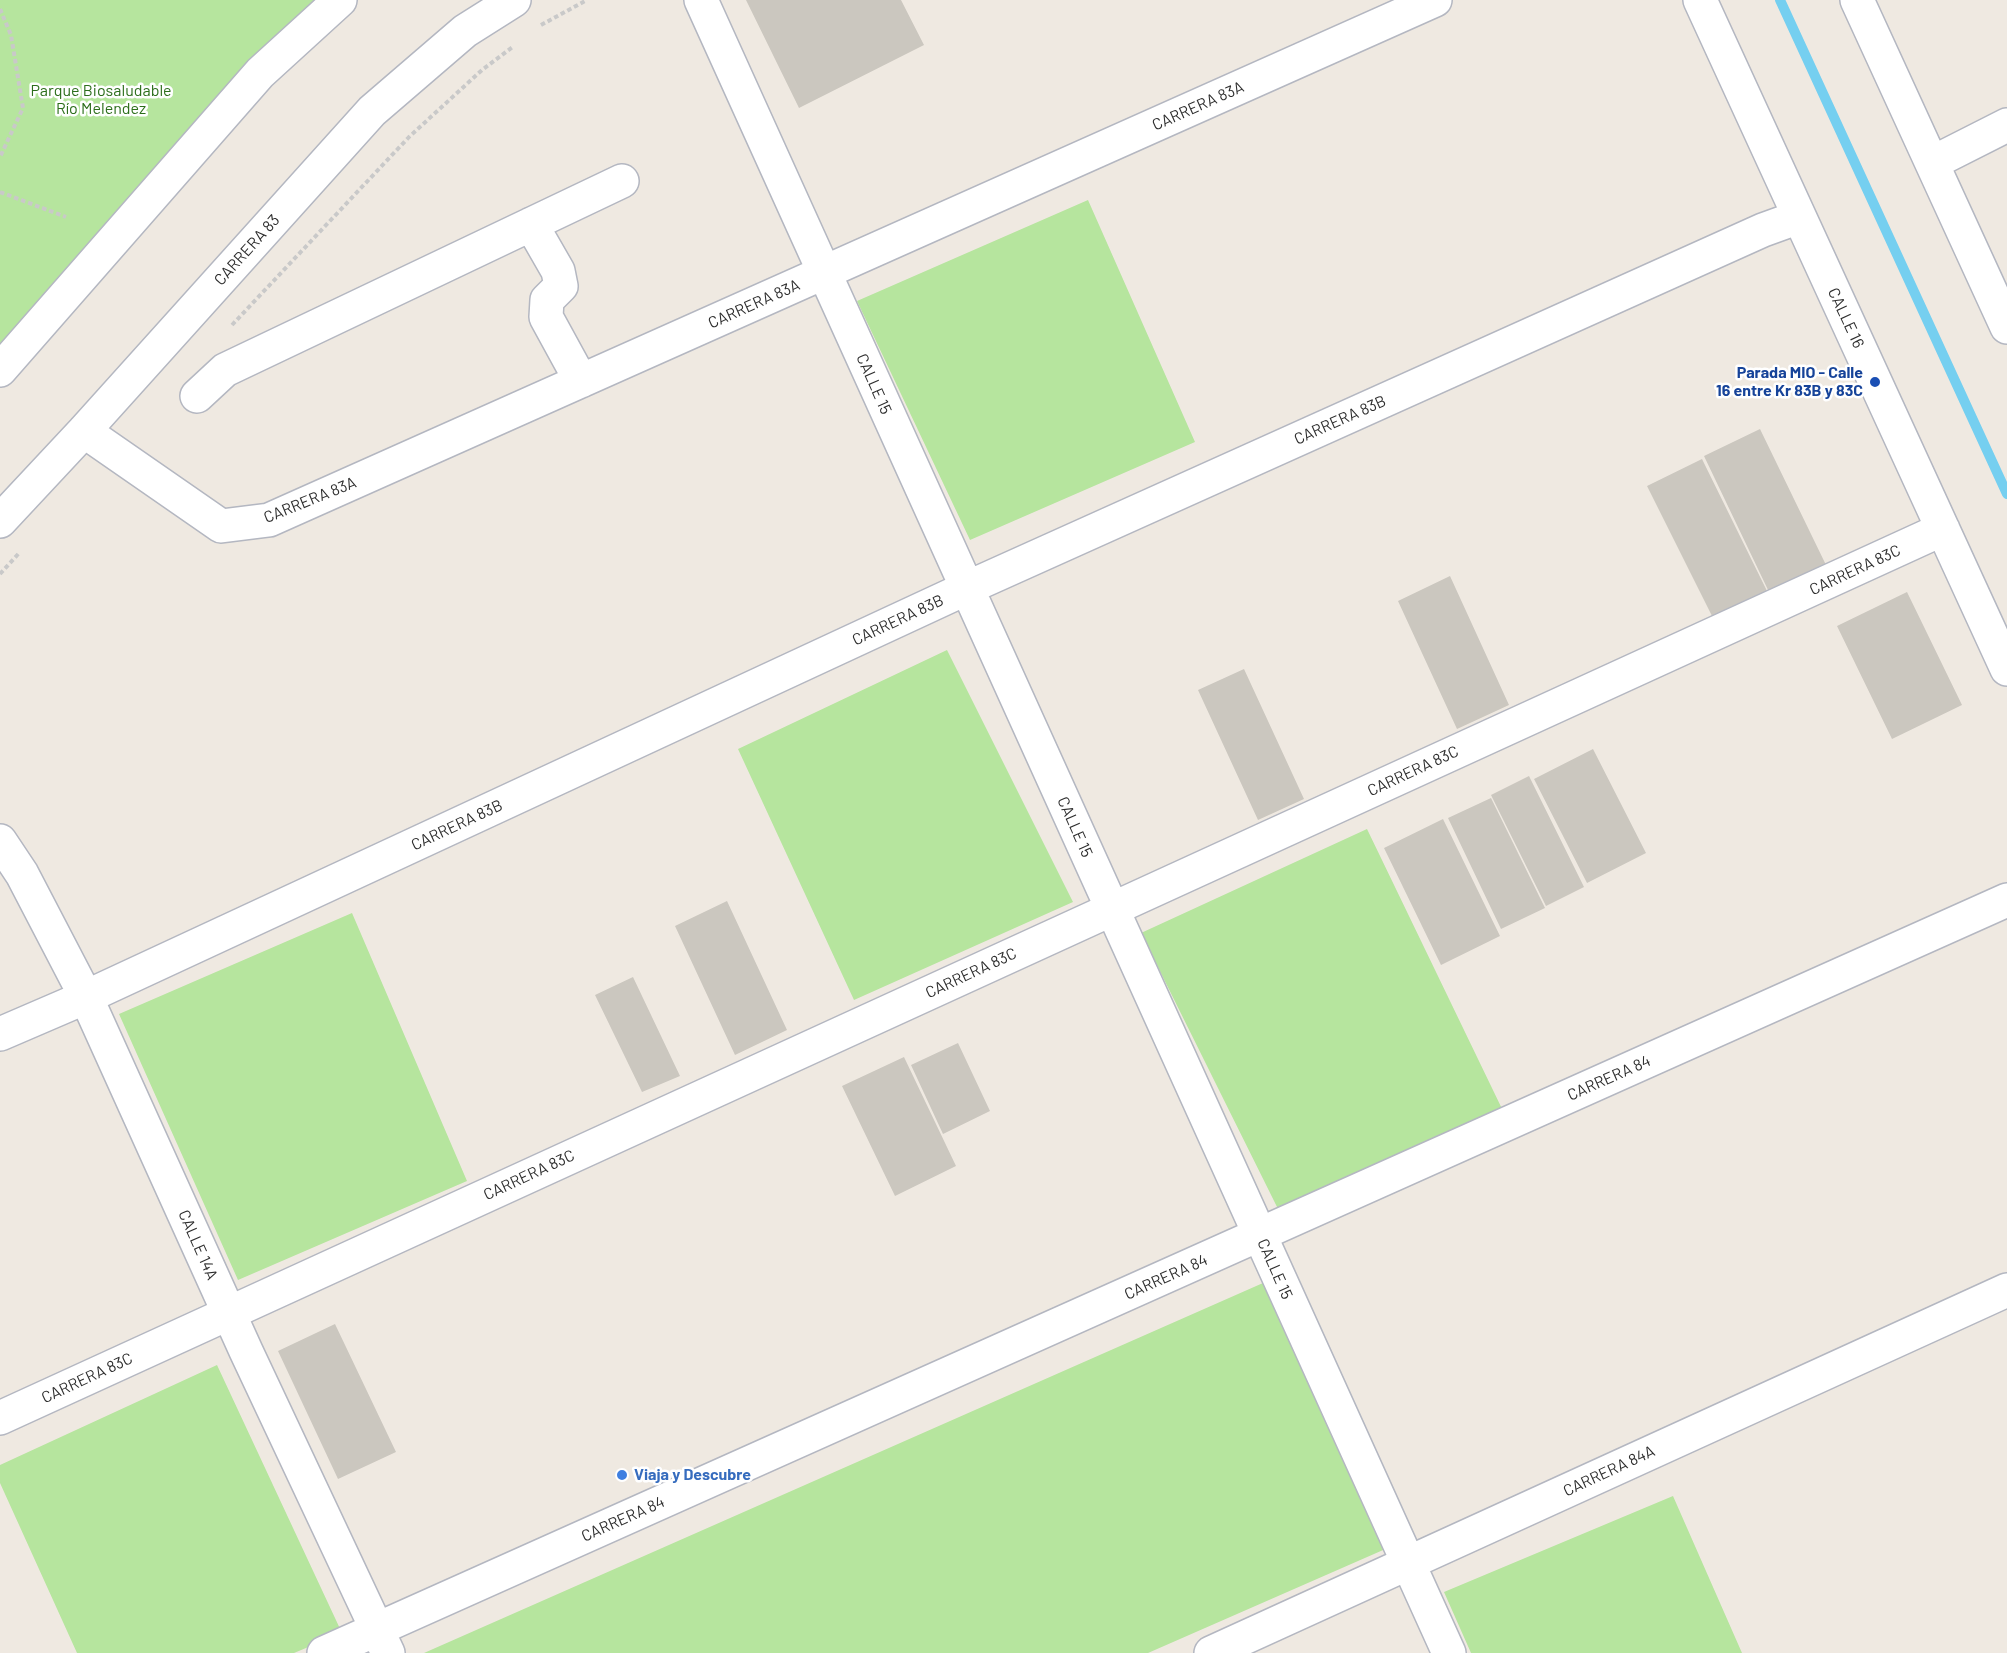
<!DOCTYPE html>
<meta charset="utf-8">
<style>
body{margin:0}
canvas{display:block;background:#efe9e1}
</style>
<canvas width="2007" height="1653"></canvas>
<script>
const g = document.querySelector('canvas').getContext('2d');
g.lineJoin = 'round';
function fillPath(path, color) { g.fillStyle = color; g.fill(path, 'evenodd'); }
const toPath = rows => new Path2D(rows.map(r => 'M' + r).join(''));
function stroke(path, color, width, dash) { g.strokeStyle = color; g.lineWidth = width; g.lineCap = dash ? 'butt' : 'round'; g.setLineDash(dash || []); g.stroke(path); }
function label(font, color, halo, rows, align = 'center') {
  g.font = font + ' Barlow,sans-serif'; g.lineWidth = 5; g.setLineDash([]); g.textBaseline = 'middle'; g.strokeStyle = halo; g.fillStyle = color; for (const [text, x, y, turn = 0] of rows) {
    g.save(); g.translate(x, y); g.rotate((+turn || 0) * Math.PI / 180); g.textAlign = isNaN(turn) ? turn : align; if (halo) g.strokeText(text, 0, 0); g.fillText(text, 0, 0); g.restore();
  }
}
const green = toPath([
 [0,0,340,0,0,370],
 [1088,200,1195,442,970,540,857,301],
 [947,650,1073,902,854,1000,738,749],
 [1367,829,1505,1115,1282,1217,1141,933],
 [352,913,467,1181,238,1280,119,1014],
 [1263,1283,1390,1547,1148,1653,424,1653],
 [217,1365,342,1633,294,1653,77,1653,0,1483,0,1465],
 [1673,1496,1742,1653,1471,1653,1444,1592]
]);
const stream = toPath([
 [1780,0,2007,494]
]);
const building = toPath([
 [746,0,901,0,924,45,799,108],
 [1760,429,1826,565,1769,592,1704,456],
 [1702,459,1767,591,1713,618,1647,486],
 [1450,576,1509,705,1457,729,1398,601],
 [1907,592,1962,705,1892,739,1837,626],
 [1244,669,1304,799,1258,820,1198,690],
 [1593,749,1646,853,1587,883,1534,779],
 [1529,776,1584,887,1546,906,1491,795],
 [1491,798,1545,908,1501,929,1448,818],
 [1443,819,1500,936,1441,965,1384,848],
 [727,901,787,1030,735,1055,675,926],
 [633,977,680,1076,642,1092,595,995],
 [958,1043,990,1111,943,1134,911,1065],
 [904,1057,956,1166,895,1196,842,1086],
 [335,1324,396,1452,338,1479,278,1351]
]);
const path = toPath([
 [0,9,11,35,23,108,0,157],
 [541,25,587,0],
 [0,192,66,217],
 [232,325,409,137,482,70,514,46],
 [0,574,20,552]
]);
const minor = toPath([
 [701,0,1449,1653],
 [1700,0,2007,669],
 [1857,0,2007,327],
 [1932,163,2007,125],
 [531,224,558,271,561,286,547,300,546,317,581,381],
 [0,370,260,73,340,0],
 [197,396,225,370,622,181],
 [84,431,221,526,269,520,1435,0],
 [0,521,84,431,372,111,465,31,514,0],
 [0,841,22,874,86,997,246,1351,388,1653],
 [0,1034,86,997,967,588,1763,230,1799,217],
 [0,1418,1943,529],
 [324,1653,2007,900],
 [1211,1653,2007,1290]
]);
const markers = [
 [1875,382,6,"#1a4fb4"],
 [622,1475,6,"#3f7fe0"]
];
const parkNames = [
 ["Parque Biosaludable",101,91],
 ["Río Melendez",101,109]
];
const streetNames = [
 ["CARRERA 83A",1198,106,-24],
 ["CARRERA 83",247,250,-48],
 ["CARRERA 83A",754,304,-24],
 ["CALLE 16",1846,318,65],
 ["CALLE 15",874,384,66],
 ["CARRERA 83B",1340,420,-24],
 ["CARRERA 83A",310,500,-22],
 ["CARRERA 83C",1855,570,-25],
 ["CARRERA 83B",898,620,-25],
 ["CARRERA 83C",1413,771,-25],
 ["CARRERA 83B",457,825,-25],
 ["CALLE 15",1075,827,66],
 ["CARRERA 83C",971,973,-25],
 ["CARRERA 84",1609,1078,-24],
 ["CARRERA 83C",529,1175,-25],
 ["CALLE 14A",198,1245,66],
 ["CALLE 15",1275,1269,66],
 ["CARRERA 84",1166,1277,-24],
 ["CARRERA 83C",87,1378,-25],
 ["CARRERA 84A",1609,1471,-25],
 ["CARRERA 84",623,1519,-24]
];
const transitNames = [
 ["Parada MIO - Calle",1863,373],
 ["16 entre Kr 83B y 83C",1863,391]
];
const shopNames = [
 ["Viaja y Descubre",634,1475]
];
fillPath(green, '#b6e59e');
stroke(stream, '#75cff0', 10);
fillPath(building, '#cbc7bf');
stroke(minor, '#b4b7c1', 36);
stroke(path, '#c9c9c9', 4, [4.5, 3]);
stroke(minor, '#fff', 33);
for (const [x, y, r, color] of markers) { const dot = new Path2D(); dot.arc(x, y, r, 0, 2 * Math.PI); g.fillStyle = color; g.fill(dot); stroke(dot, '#fff', 2); }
label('16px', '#2c6e1b', '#fff', parkNames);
label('16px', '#2e2e2e', '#fff', streetNames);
label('bold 16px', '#164399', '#fff', transitNames, 'right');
label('bold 16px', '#366cbe', '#fff', shopNames, 'left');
</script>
